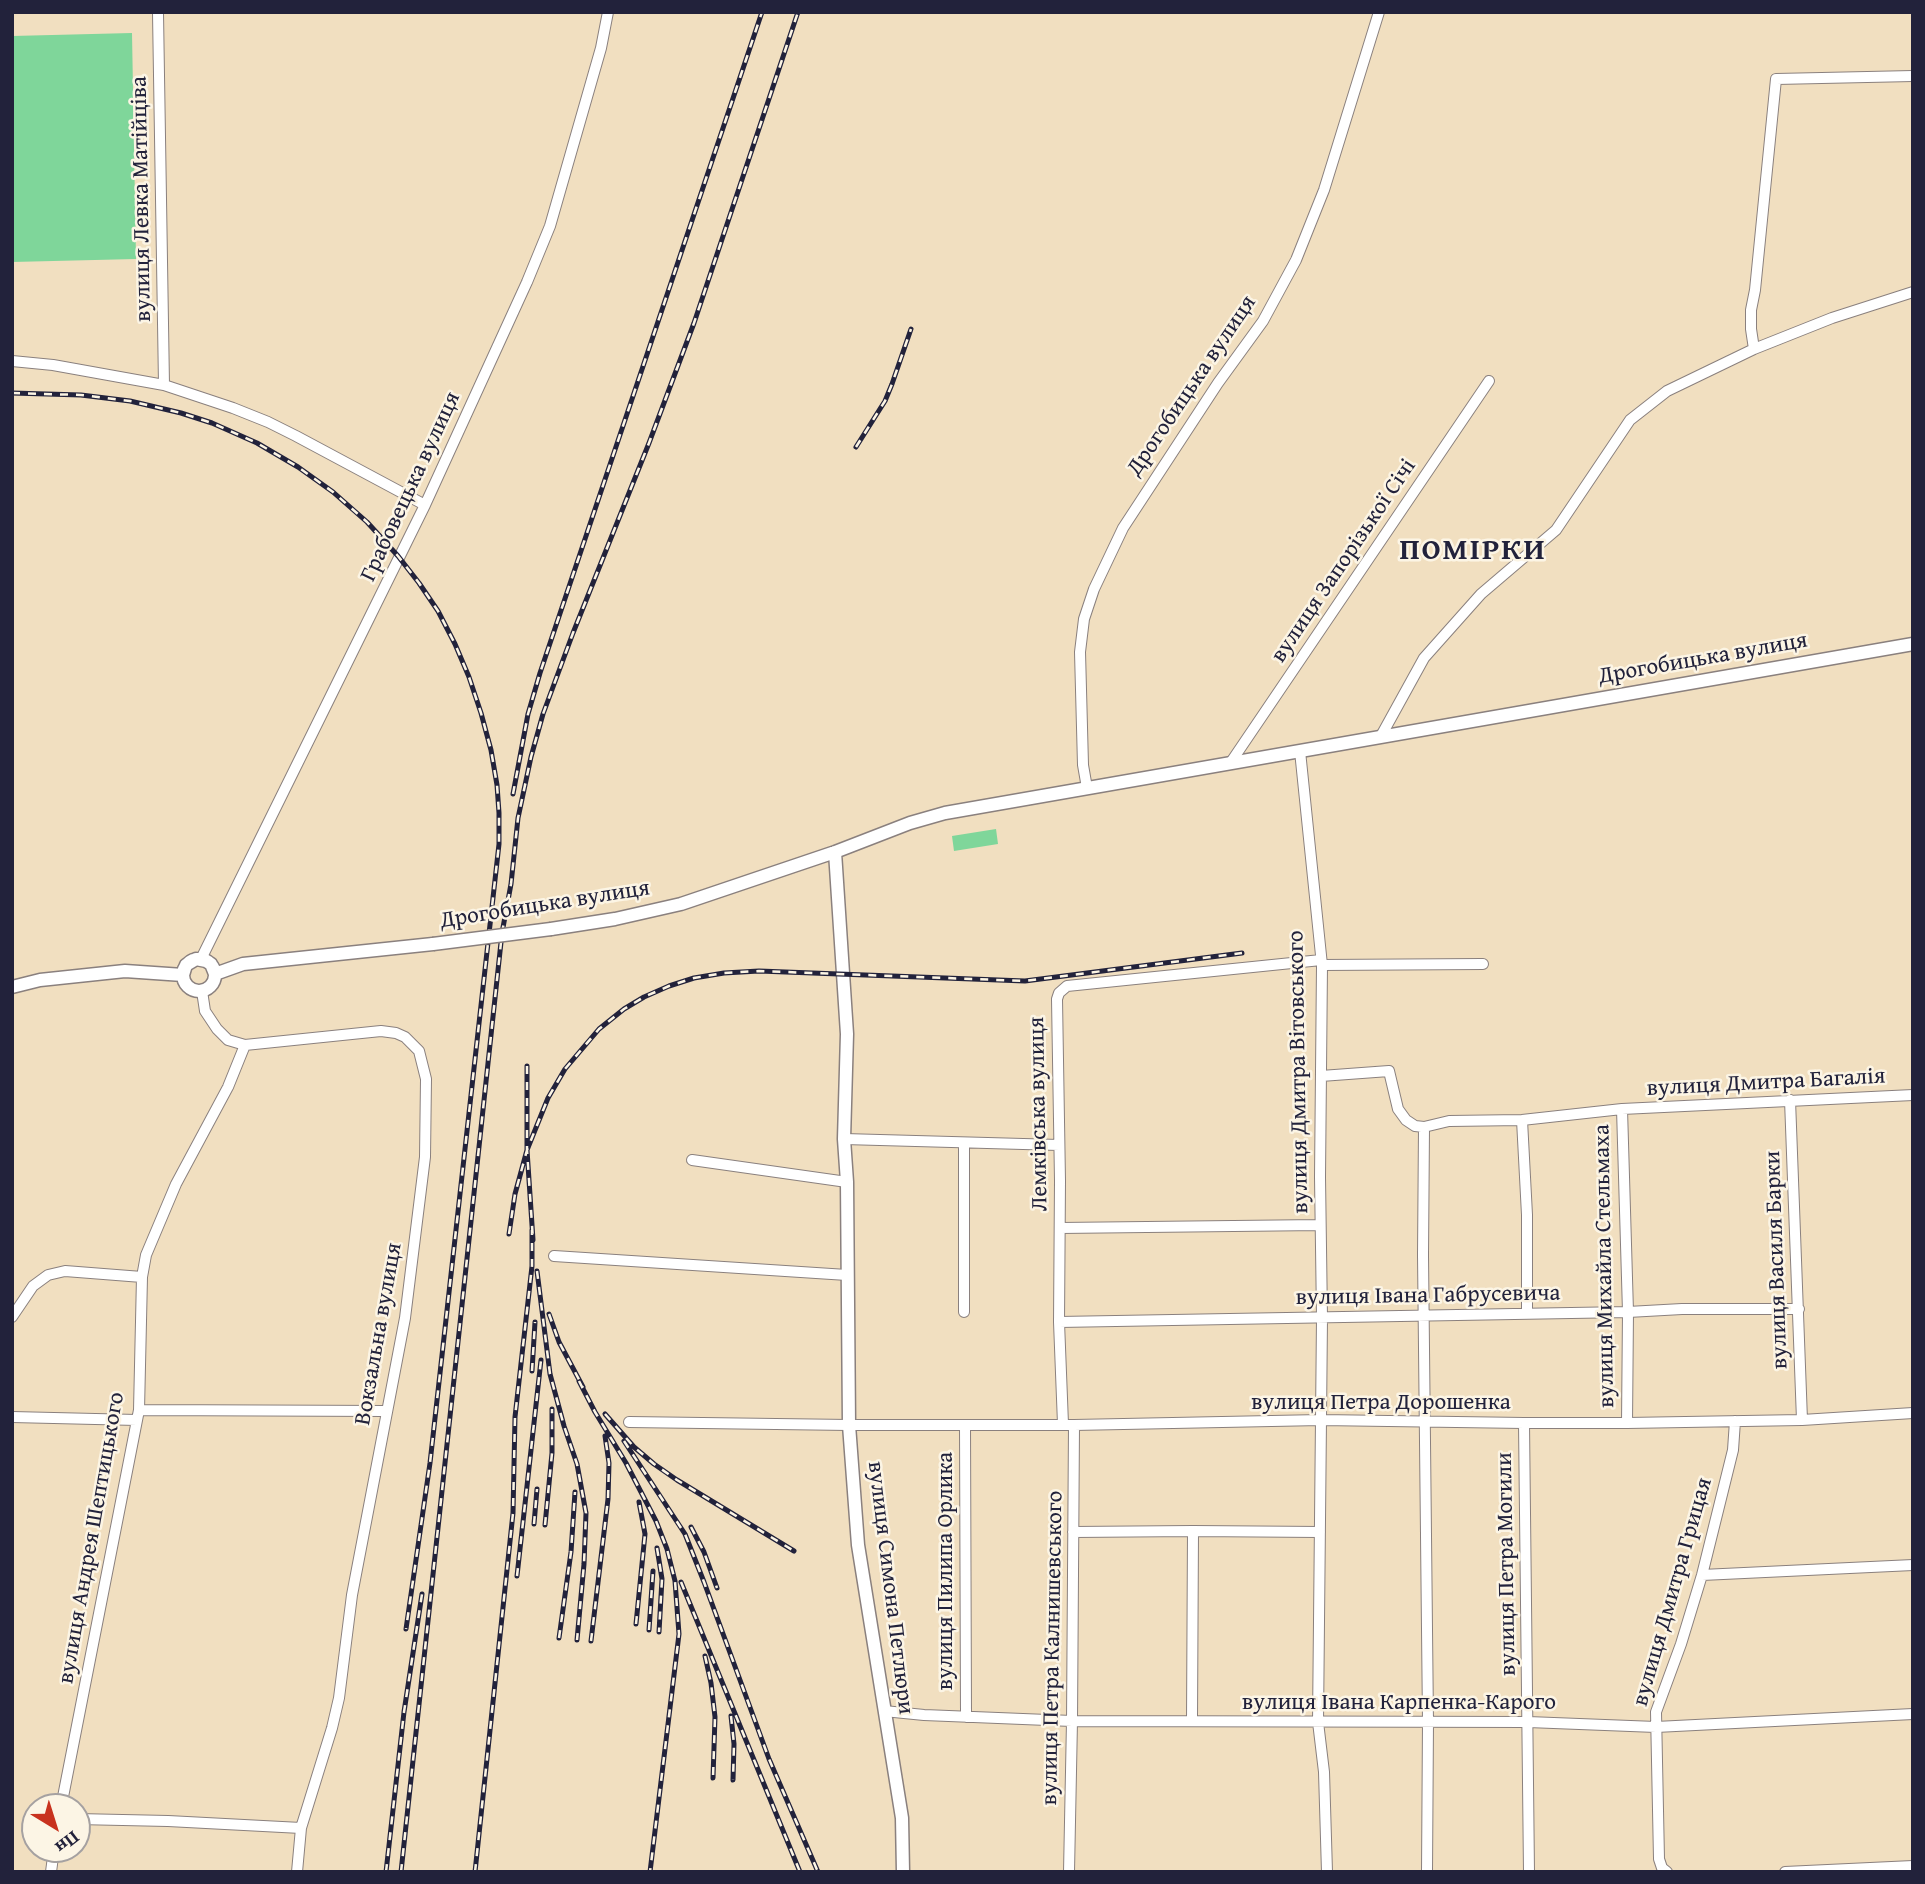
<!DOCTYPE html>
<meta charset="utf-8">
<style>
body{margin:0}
#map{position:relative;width:1925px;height:1884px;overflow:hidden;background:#f1dfc0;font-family:"Gentium Book Plus",serif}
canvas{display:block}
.frame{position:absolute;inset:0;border:14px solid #22223b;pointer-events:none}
.north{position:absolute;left:21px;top:1793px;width:70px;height:70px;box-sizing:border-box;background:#fcf5e5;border:2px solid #a5a1a1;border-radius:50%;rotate:142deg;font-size:19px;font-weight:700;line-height:28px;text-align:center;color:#22223b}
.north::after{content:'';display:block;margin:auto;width:24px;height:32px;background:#c8321e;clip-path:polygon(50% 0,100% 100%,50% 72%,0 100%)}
</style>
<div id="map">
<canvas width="1925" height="1884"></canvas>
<div class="frame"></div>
<div class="north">Пн</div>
</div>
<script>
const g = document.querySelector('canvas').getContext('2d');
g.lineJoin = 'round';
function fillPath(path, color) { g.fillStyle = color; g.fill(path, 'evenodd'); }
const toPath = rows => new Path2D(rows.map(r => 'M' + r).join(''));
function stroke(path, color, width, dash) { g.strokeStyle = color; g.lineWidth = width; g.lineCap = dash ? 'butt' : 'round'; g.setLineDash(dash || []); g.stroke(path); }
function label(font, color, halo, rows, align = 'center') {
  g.font = font + ' "Gentium Book Plus",serif'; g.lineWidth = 5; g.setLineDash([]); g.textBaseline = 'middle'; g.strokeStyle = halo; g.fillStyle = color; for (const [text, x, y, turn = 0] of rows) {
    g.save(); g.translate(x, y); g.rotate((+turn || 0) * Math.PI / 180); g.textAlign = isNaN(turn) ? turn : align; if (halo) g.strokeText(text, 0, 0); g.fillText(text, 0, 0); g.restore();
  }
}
const green = toPath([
 [132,33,136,259,12,262,12,36],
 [996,829,998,844,954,851,952,836]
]);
const minor = toPath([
 [158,13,164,385],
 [1754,349,1751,329,1751,310,1755,290,1776,79,1913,76],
 [12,361,53,365,164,385,233,408,268,422,296,436,425,505],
 [1381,736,1424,658,1481,594,1556,530,1630,420,1667,391,1754,349,1832,318,1913,292],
 [1300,751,1322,965,1320,1177,1322,1318,1318,1722,1324,1772,1327,1872],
 [1231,762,1489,381],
 [1087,788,1083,765,1080,652,1084,619,1094,589,1123,528,1218,383,1263,321,1296,260,1324,190,1379,12],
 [201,959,425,505,527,282,550,226,601,48,608,12],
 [1322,965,1483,964],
 [202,991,205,1011,217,1029,228,1040,245,1045,381,1031,396,1033,405,1037,419,1051,426,1079,425,1157,405,1318,352,1595,339,1698,332,1728,301,1828,297,1872],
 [1321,1076,1389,1071,1398,1109,1406,1120,1415,1126,1424,1127,1449,1121,1522,1120,1622,1109,1913,1095],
 [1790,1100,1802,1420],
 [1622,1109,1628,1312,1627,1423],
 [1522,1120,1527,1215,1527,1314],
 [1424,1127,1423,1255,1428,1722,1427,1872],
 [844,1139,1059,1145],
 [692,1160,847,1182],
 [1060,1228,1320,1225],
 [554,1256,847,1275],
 [964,1312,964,1143],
 [12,1317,33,1286,48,1275,65,1271,142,1277],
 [1059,1322,1628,1312,1682,1309,1799,1309],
 [139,1410,386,1411],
 [12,1417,137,1420],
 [629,1422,849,1425,1074,1425,1321,1420,1524,1423,1627,1423,1802,1420,1913,1413],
 [1524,1423,1529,1872],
 [1063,1424,1059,1322,1060,1181,1057,999,1059,993,1067,986,1321,960],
 [965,1425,966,1717],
 [1073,1532,1193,1531,1320,1532],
 [1702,1575,1913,1565],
 [884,1711,924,1715,1072,1721,1528,1722,1656,1727,1913,1714],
 [1192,1720,1193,1531],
 [61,1807,139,1410,142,1277,146,1255,176,1184,228,1087,245,1045],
 [77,1819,168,1821,301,1828],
 [51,1872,54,1849],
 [1069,1872,1072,1721,1074,1425],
 [1667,1872,1662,1868,1659,1859,1656,1712,1681,1644,1702,1575,1733,1450,1735,1421],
 [1785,1872,1913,1866]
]);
const major = toPath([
 [835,852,847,1034,844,1139,847,1182,849,1425,858,1545,902,1818,903,1872],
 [551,929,615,919,681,904,835,852,910,823,945,813,1913,644],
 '183 975a16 16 0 1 1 32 0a16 16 0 1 1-32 0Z',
 [12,987,40,980,125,971,183,975,186,965,196,959,206,961,211,964,215,974,243,964,433,944]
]);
const rail = toPath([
 [12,393,81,395,130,401,181,413,212,423,257,443,298,467,333,492,367,522,398,556,419,583,438,611,455,644,469,677,481,713,491,750,497,785,499,813,499,844,430,1463,406,1629],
 [856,447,885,401,892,384,911,329],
 [513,794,528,714,540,673,762,12],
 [527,1066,527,1150,533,1240],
 [509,1234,515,1194,527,1150,548,1098,565,1069,599,1029,624,1009,644,997,669,986,694,978,724,973,759,971,1025,981,1242,953],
 [537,1271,550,1374,564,1426,577,1464,586,1513,584,1564,577,1640],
 [549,1314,559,1342,583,1387],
 [532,1371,535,1322],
 [579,1381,595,1412,626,1463,656,1521,667,1549,675,1581,679,1634,650,1872],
 [605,1414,634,1447,654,1464,677,1480,794,1551],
 [624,1441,685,1534,704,1582,769,1759,818,1872],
 [534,1524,537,1489],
 [545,1525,552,1453,552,1409],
 [691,1527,704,1552,717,1588],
 [657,1548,662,1579,659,1632],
 [517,1576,541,1360],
 [681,1582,800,1872],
 [636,1624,645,1534,639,1502],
 [649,1630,653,1571],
 [559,1638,571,1552,575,1492],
 [591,1641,608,1499,609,1463,605,1436],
 [705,1656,711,1683,715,1717,713,1778],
 [731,1716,734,1744,733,1780],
 [386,1872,404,1712,422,1594],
 [401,1872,502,933,511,884,518,818,531,757,543,714,573,633,649,443,694,323,798,12],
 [475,1872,513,1513,515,1417,532,1266,532,1230]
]);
const majorBridge = toPath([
 [433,944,551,929]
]);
const streetNames = [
 ["вулиця Левка Матійціва",142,199,-91],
 ["Дрогобицька вулиця",1192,386,-56],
 ["Грабовецька вулиця",411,487,-65],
 ["вулиця Запорізької Січі",1344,561,-56],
 ["Дрогобицька вулиця",1703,659,-10],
 ["Дрогобицька вулиця",545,905,-9],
 ["вулиця Дмитра Вітовського",1299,1072,-91],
 ["вулиця Дмитра Багалія",1766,1083,-3],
 ["Лемківська вулиця",1039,1114,-91],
 ["вулиця Василя Барки",1777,1260,-92],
 ["вулиця Михайла Стельмаха",1605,1266,-91],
 ["вулиця Івана Габрусевича",1428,1296,-1],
 ["Вокзальна вулиця",379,1334,-80],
 ["вулиця Петра Дорошенка",1381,1403],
 ["вулиця Андрея Шептицького",92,1538,-80],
 ["вулиця Петра Могили",1507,1564,-91],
 ["вулиця Пилипа Орлика",946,1571,-90],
 ["вулиця Симона Петлюри",890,1588,83],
 ["вулиця Дмитра Грицая",1673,1592,-74],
 ["вулиця Петра Калнишевського",1053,1648,-89],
 ["вулиця Івана Карпенка-Карого",1399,1703]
];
const districtNames = [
 ["ПОМІРКИ",1473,551]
];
fillPath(green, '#7fd69a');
stroke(minor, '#8a807e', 12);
stroke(major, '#8a807e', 15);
stroke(minor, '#fff', 10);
stroke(major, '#fff', 12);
stroke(rail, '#22223b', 5);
stroke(rail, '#fcf5e5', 2.5, [8]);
stroke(majorBridge, '#8a807e', 15, []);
stroke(majorBridge, '#fff', 12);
label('23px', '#22223b', '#fcf5e5', streetNames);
g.letterSpacing = '2px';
label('bold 30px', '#22223b', '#fcf5e5', districtNames);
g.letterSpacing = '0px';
</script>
